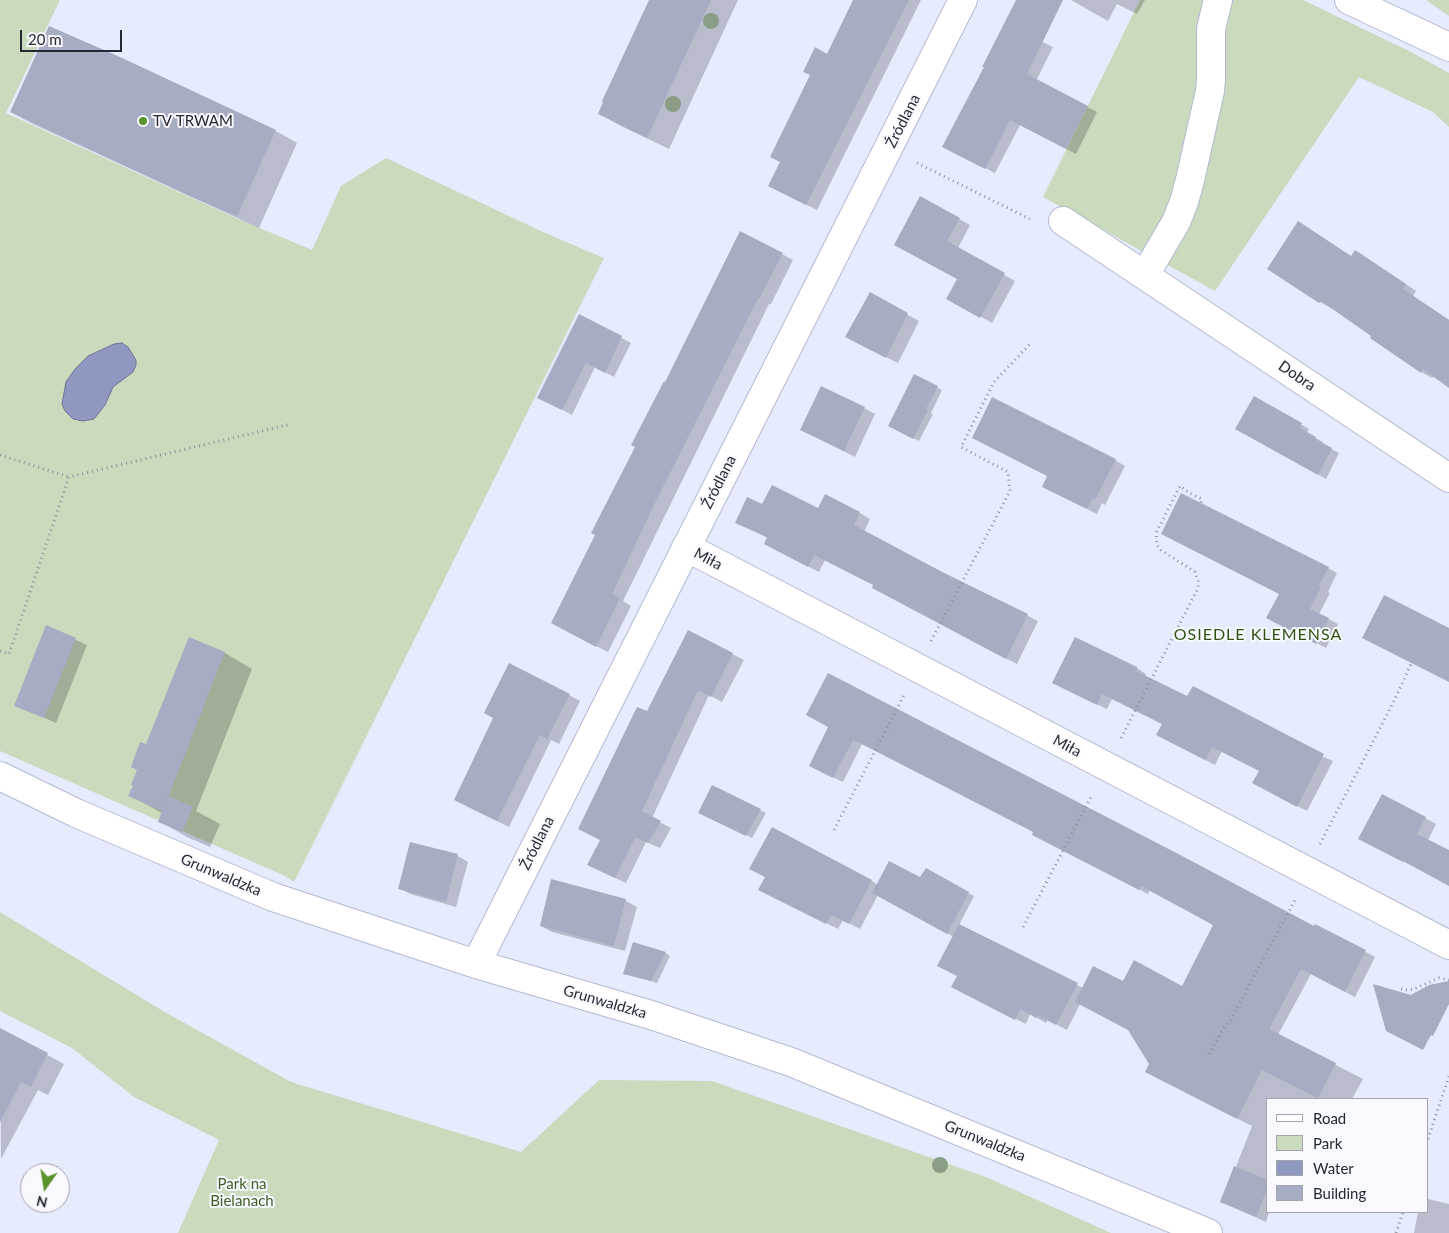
<!DOCTYPE html>
<meta charset="utf-8">
<style>
body{margin:0}
#map{position:relative;width:1449px;height:1233px;overflow:hidden;background:#e6ebfe;font-family:Lato,sans-serif}
canvas{display:block}
.legend{position:absolute;left:1266px;top:1098px;width:162px;height:115px;box-sizing:border-box;background:#f8f9fe;border:1px solid #a4a5ac;margin:0;padding:6px 9px;list-style:none;font-size:15px;color:#252830}
.legend li{display:flex;align-items:center;gap:10px;height:25px}
.legend b{width:25px;border:1px solid #a4a5ac}
.north{position:absolute;left:20px;top:1163px;width:50px;height:50px;box-sizing:border-box;background:#f8f9fe;border:1px solid #a4a5ac;border-radius:50%;rotate:193deg;font-size:14px;font-weight:700;line-height:20px;text-align:center;color:#252830}
.north::after{content:'';display:block;margin:auto;width:18px;height:22px;background:#5c922c;clip-path:polygon(50% 0,100% 100%,50% 72%,0 100%)}
.scale{position:absolute;left:20px;top:30px;width:102px;height:22px;box-sizing:border-box;border:2px solid #252830;border-top:0;padding-left:6px;font-size:15px;line-height:18px;white-space:nowrap;color:#252830;-webkit-text-stroke:4px #f8f9fe;paint-order:stroke}
</style>
<div id="map">
<canvas width="1449" height="1233"></canvas>
<ul class="legend">
<li><b style="height:6px;background:#fff"></b>Road</li>
<li><b style="height:14px;background:#c9dabd"></b>Park</li>
<li><b style="height:14px;background:#8e98c0"></b>Water</li>
<li><b style="height:14px;background:#a6acc2"></b>Building</li>
</ul>
<div class="north">N</div>
<div class="scale">20 m</div>
</div>
<script>
const g = document.querySelector('canvas').getContext('2d');
g.lineJoin = 'round';
function fillPath(path, color) { g.fillStyle = color; g.fill(path, 'evenodd'); }
const toPath = rows => new Path2D(rows.map(r => 'M' + r).join(''));
function stroke(path, color, width, dash) { g.strokeStyle = color; g.lineWidth = width; g.lineCap = dash ? 'butt' : 'round'; g.setLineDash(dash || []); g.stroke(path); }
function label(font, color, halo, rows, align = 'center') {
  g.font = font + ' Lato,sans-serif'; g.lineWidth = 4; g.setLineDash([]); g.textBaseline = 'middle'; g.strokeStyle = halo; g.fillStyle = color; for (const [text, x, y, turn = 0] of rows) {
    g.save(); g.translate(x, y); g.rotate((+turn || 0) * Math.PI / 180); g.textAlign = isNaN(turn) ? turn : align; if (halo) g.strokeText(text, 0, 0); g.fillText(text, 0, 0); g.restore();
  }
}
const green = toPath([
 [0,0,60,0,6,113,236,218,312,250,341,186,386,158,543,232,604,258,294,882,285,876,0,751],
 [1140,0,1303,0,1411,52,1449,73,1449,127,1433,112,1359,77,1215,291,1043,197],
 [1426,0,1449,0,1449,16],
 [0,912,163,1011,291,1082,521,1152,599,1080,712,1081,986,1177,1111,1233,178,1233,219,1140,134,1097,72,1048,0,1011]
]);
const water = toPath([
 [122,343,128,347,136,360,136,365,133,372,113,387,105,405,94,419,83,421,73,419,65,411,62,404,66,382,75,369,88,356,114,344,122,343]
]);
const shadow = toPath([
 [650,0,738,0,669,149,621,126,600,114],
 [854,0,921,0,817,210,779,191,781,162,827,55],
 [1071,0,1145,0,1137,14,1117,4,1108,21],
 [1006,24,1053,47,1036,81,1097,112,1076,154,1020,125,995,173,954,152,986,67],
 [120,58,276,131,297,143,259,228,33,124,11,112],
 [959,219,970,225,958,248,1015,281,992,323,948,298,958,279,906,251],
 [1299,222,1352,257,1356,251,1367,258,1416,291,1413,296,1449,320,1449,386,1434,376,1432,378,1421,372,1332,307,1331,308,1320,302],
 [782,254,793,260,771,304,769,304,623,601,631,606,608,652,563,629,596,535,666,383],
 [870,294,919,321,898,363,857,343],
 [580,316,631,343,614,377,595,367,572,415,548,402],
 [915,376,942,390,931,413,933,414,919,441,889,426],
 [1254,397,1309,429,1307,433,1323,442,1322,444,1339,453,1326,479,1237,429],
 [864,408,875,414,855,457,801,430],
 [1115,460,1125,466,1105,505,1102,503,1097,514,1053,492],
 [763,506,860,513,870,519,864,532,1038,621,1017,664,974,642,875,585,825,560,819,572,776,550,768,538,737,523],
 [1328,568,1337,573,1328,592,1330,593,1319,614,1338,624,1326,648,1277,623,1280,594],
 [47,627,87,645,56,723,16,705],
 [689,632,744,660,722,702,709,695,652,818,671,828,660,848,646,842,626,883,600,871,601,841,648,713],
 [189,639,225,653,252,669,196,811,220,824,210,847,187,837,159,821,163,814,130,795,147,745],
 [1137,668,1146,674,1145,677,1188,698,1333,761,1307,811,1263,788,1260,771,1222,751,1215,765,1167,740,1163,724,1112,699,1107,709,1063,688],
 [569,695,580,701,559,744,551,740,509,827,466,806],
 [830,727,1314,927,1316,925,1375,957,1355,997,1311,974,1278,1035,1363,1079,1352,1099,1268,1099,1268,1212,1269,1212,1266,1222,1222,1202,1252,1126,1156,1077,1151,1064,1130,1029,1080,1004,1067,1030,1048,1020,1046,1023,1030,1014,1026,1024,963,993,958,976,954,937,878,895,860,929,843,920,838,929,771,896,872,881,878,885,921,878,926,870,974,896,959,925,1083,988,1123,983,1183,988,1214,925,1150,890,1148,894,1043,840,1035,832,862,744,843,782,820,771],
 [712,787,766,813,752,838,705,815],
 [1425,818,1436,824,1428,840,1449,851,1449,884,1371,845],
 [411,843,458,856,468,862,456,907,410,894,399,888],
 [552,881,626,901,637,907,625,951,552,932,541,926],
 [665,953,670,956,657,983,624,973],
 [0,1029,64,1064,48,1095,38,1090,1,1159],
 [1428,1199,1449,1204,1449,1233,1414,1233,1418,1212,1428,1212]
]);
const building = toPath([
 [649,0,711,0,647,138,598,114,603,102,602,101],
 [853,0,909,0,806,205,768,186,780,162,770,157,810,75,803,72,815,47,827,54],
 [1016,0,1063,0,1027,74,1088,106,1066,149,1010,120,985,169,942,147,984,67,982,67],
 [49,26,120,57,276,130,237,216,194,198,10,112],
 [920,196,960,218,947,241,1005,273,980,318,946,299,957,279,894,245],
 [1298,221,1351,256,1355,250,1406,284,1403,289,1449,320,1449,388,1423,369,1421,373,1370,338,1371,336,1321,301,1319,303,1267,269],
 [740,231,783,253,759,299,758,298,652,509,612,594,620,598,596,647,551,623,595,535,591,533,635,447,631,445,664,381,665,382],
 [870,292,908,313,886,358,845,337],
 [579,314,622,336,605,373,586,363,562,410,537,398],
 [914,374,938,386,926,409,928,410,913,439,888,426],
 [821,386,865,407,844,451,800,430],
 [1254,396,1302,423,1300,428,1316,437,1315,439,1332,448,1318,475,1235,429],
 [992,397,1116,459,1095,500,1092,499,1087,509,1042,487,1047,476,972,438],
 [772,485,818,508,825,494,860,512,854,525,942,572,1028,614,1006,659,872,588,873,585,814,555,808,567,764,544,767,537,735,523,747,497,762,504],
 [1181,493,1329,567,1319,585,1321,587,1310,609,1329,618,1316,644,1266,618,1279,594,1161,534],
 [1384,595,1449,628,1449,682,1362,638],
 [46,625,76,638,44,718,14,706],
 [688,630,733,653,711,697,698,690,642,811,661,821,648,843,635,837,615,878,587,865,600,840,578,829,637,707,647,711],
 [189,637,225,652,164,808,169,796,193,807,182,832,158,822,162,811,128,796,133,786,131,785,137,770,131,767,140,742,146,744],
 [1075,637,1137,667,1136,671,1187,696,1193,686,1324,754,1297,807,1252,783,1259,771,1212,747,1205,760,1156,735,1162,724,1102,694,1097,705,1052,683],
 [509,663,570,694,547,739,540,735,497,821,454,800,493,718,484,713],
 [828,673,1186,858,1314,926,1315,924,1366,950,1345,992,1301,969,1269,1029,1336,1063,1318,1098,1262,1070,1237,1119,1145,1072,1149,1064,1128,1030,1075,1002,1093,966,1123,981,1134,960,1182,986,1213,925,1141,886,1139,890,1032,835,1033,832,856,741,853,740,833,778,809,766,828,727,806,715],
 [712,785,761,809,746,836,698,813],
 [1382,794,1426,817,1417,834,1449,850,1449,886,1403,861,1403,862,1358,839],
 [772,827,872,880,849,924,831,915,826,924,758,890,765,877,749,869],
 [410,842,458,854,446,902,398,889],
 [889,861,920,877,926,868,969,892,947,934,872,893],
 [551,879,626,899,614,946,540,926],
 [959,924,1078,983,1056,1025,1037,1015,1036,1018,1020,1009,1015,1020,951,987,957,976,937,966],
 [633,942,666,952,651,981,623,974],
 [1449,981,1449,1004,1433,1036,1431,1035,1423,1050,1386,1031,1373,984,1411,995,1429,985],
 [0,1028,48,1053,31,1087,21,1082,0,1122],
 [1234,1166,1268,1180,1268,1187,1256,1217,1220,1202]
]);
const path = toPath([
 [917,163,1032,220],
 [0,455,69,477],
 [931,641,1010,491,1008,472,961,447,994,382,1031,343],
 [0,651,9,654,69,477,291,424],
 [1121,738,1198,588,1198,581,1195,572,1161,550,1157,545,1156,533,1180,486,1189,493,1202,499,1201,503],
 [834,830,904,695],
 [1320,844,1394,701,1411,664],
 [1023,927,1092,795],
 [1401,989,1407,990,1414,989,1439,978,1449,980],
 [1209,1054,1225,1026,1230,1021,1295,900],
 [1428,1139,1449,1076],
 [1396,1233,1403,1212]
]);
const minor = toPath([
 [1349,0,1449,47],
 [1063,221,1449,478],
 [1145,275,1176,222,1184,202,1190,180,1210,91,1211,79,1211,29,1218,0],
 [686,547,1449,945],
 [0,776,76,813,273,897,476,964,651,1015,791,1062,1208,1233],
 [476,964,963,0]
]);
const trees = [
 [711,21],
 [673,104],
 [940,1165]
];
const markers = [
 [143,121,5,"#5c922c"]
];
const poiNames = [
 ["TV TRWAM",153,121]
];
const streetNames = [
 ["Źródlana",903,121,-63],
 ["Dobra",1297,376,34],
 ["Źródlana",719,482,-63],
 ["Miła",708,559,28],
 ["Miła",1067,746,28],
 ["Źródlana",537,843,-63],
 ["Grunwaldzka",221,875,23],
 ["Grunwaldzka",605,1002,16],
 ["Grunwaldzka",985,1141,22]
];
const parkNames = [
 ["Park na",242,1184],
 ["Bielanach",242,1201]
];
const neighbourhoodNames = [
 ["OSIEDLE KLEMENSA",1258,635]
];
fillPath(green, '#c9dabd');
fillPath(water, '#8e98c0');
stroke(water, '#6e7695', 1);
fillPath(shadow, '#0003');
fillPath(building, '#a6acc2');
stroke(minor, '#b4bad1', 30);
stroke(path, '#8e92a0', 3, [1, 4]);
stroke(minor, '#fff', 28);
g.fillStyle = '#8a9d87';
for (const [x, y] of trees) { g.beginPath(); g.arc(x, y, 8, 0, 2 * Math.PI); g.fill(); }
for (const [x, y, r, color] of markers) { const dot = new Path2D(); dot.arc(x, y, r, 0, 2 * Math.PI); g.fillStyle = color; g.fill(dot); stroke(dot, '#f8f9fe', 2); }
label('15px', '#252830', '#f8f9fe', poiNames, 'left');
label('15px', '#252830', '#f8f9fe', streetNames);
label('15px', '#3f5e26', '#f8f9fe', parkNames);
g.letterSpacing = '1px';
label('16px', '#315312', '#f8f9fe', neighbourhoodNames);
g.letterSpacing = '0px';
</script>
